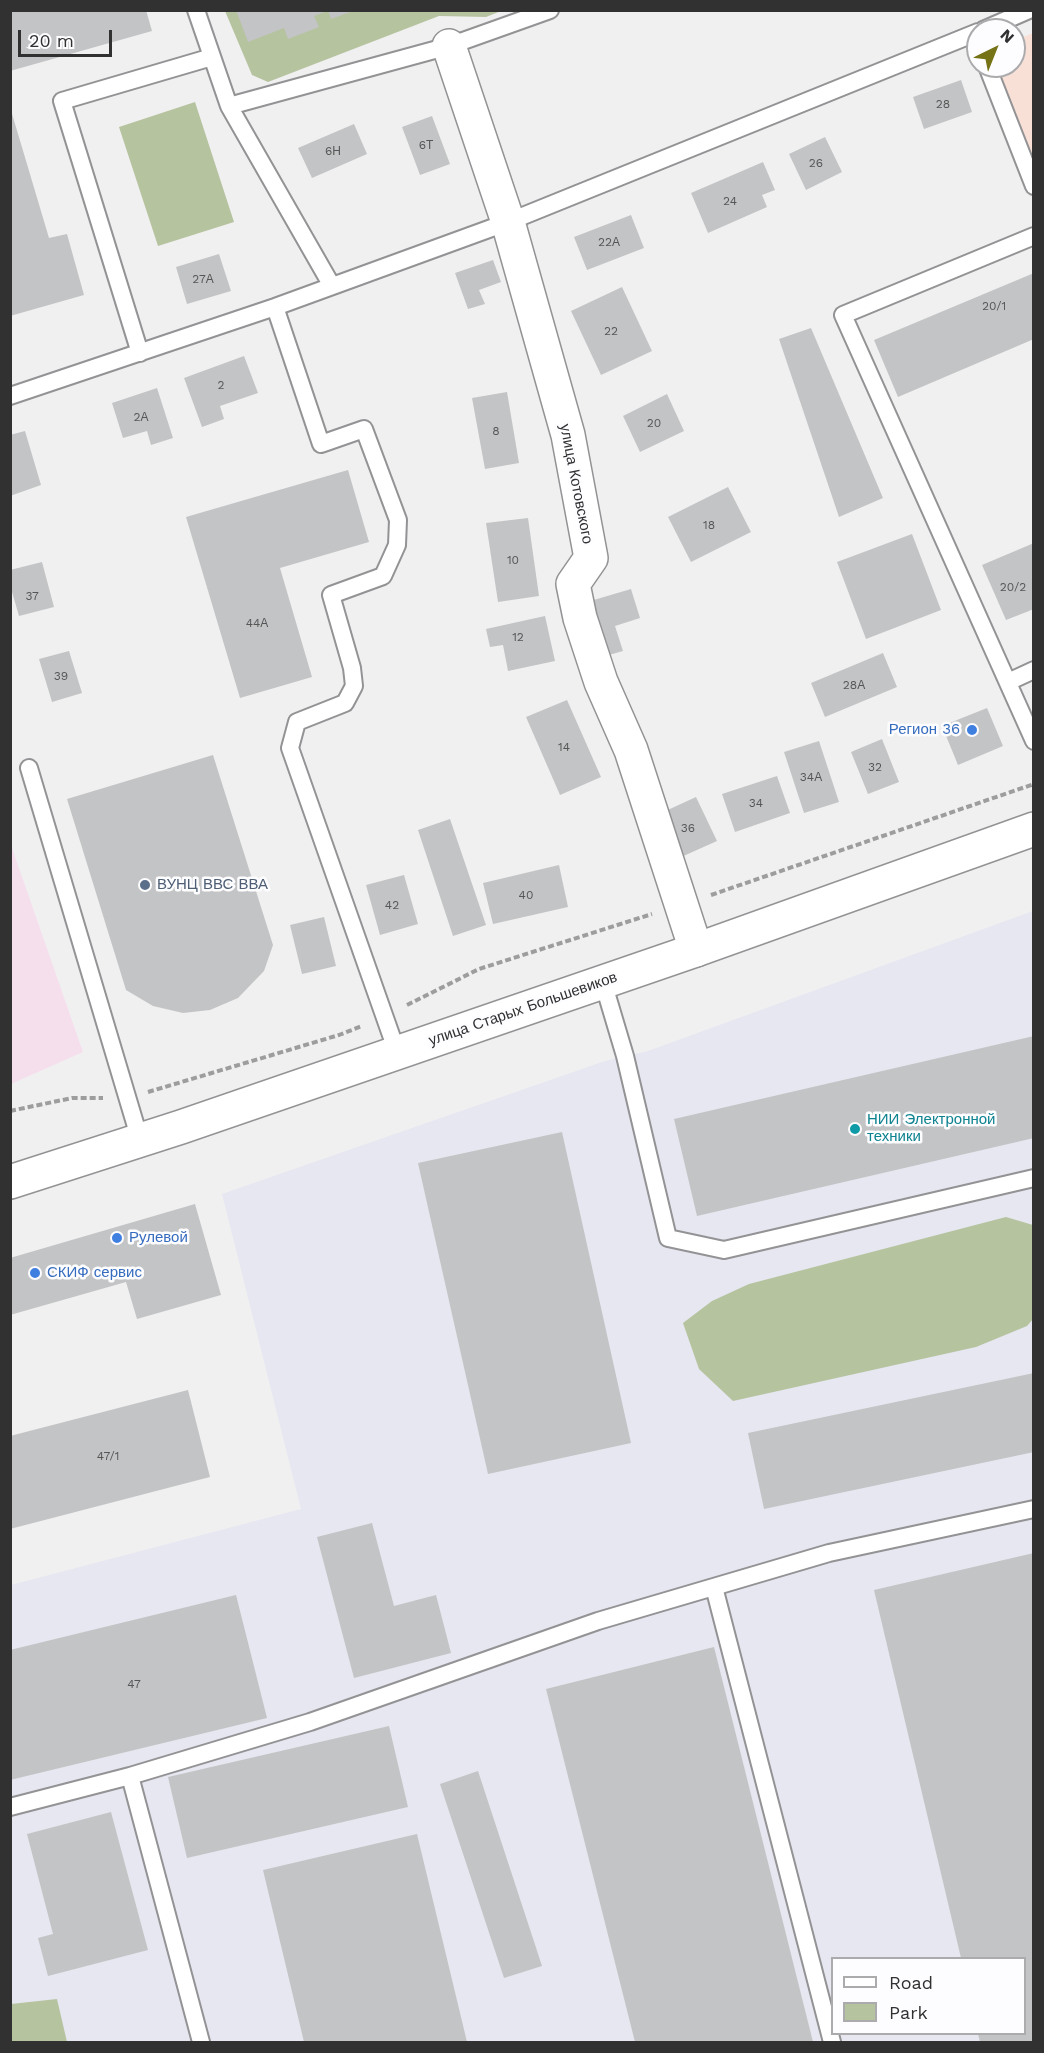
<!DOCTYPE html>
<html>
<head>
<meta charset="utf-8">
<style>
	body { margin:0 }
	#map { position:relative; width:1044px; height:2053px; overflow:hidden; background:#f0f0f1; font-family:"Work Sans",sans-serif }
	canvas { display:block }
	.frame { position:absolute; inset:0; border:12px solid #313132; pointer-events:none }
	.legend { position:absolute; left:831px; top:1957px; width:195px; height:78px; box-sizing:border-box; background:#fdfdff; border:2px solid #ababad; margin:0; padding:8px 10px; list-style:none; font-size:18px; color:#313132 }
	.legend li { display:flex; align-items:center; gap:12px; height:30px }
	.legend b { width:30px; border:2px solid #ababad }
	.north { position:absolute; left:966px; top:18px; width:60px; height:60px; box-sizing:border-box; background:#fdfdff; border:2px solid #ababad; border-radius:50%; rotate:43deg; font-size:16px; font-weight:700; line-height:24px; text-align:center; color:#313132 }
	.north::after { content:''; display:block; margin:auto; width:21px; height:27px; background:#767317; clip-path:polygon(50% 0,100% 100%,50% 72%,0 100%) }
	.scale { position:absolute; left:18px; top:30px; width:94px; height:27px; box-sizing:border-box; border:3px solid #313132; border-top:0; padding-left:8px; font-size:18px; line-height:21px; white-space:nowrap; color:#313132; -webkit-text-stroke:4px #fdfdff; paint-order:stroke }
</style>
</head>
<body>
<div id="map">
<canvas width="1044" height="2053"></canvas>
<div class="frame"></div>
<ul class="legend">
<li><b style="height:8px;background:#fff"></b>Road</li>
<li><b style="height:16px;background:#b6c39f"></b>Park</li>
</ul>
<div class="north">N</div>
<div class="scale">20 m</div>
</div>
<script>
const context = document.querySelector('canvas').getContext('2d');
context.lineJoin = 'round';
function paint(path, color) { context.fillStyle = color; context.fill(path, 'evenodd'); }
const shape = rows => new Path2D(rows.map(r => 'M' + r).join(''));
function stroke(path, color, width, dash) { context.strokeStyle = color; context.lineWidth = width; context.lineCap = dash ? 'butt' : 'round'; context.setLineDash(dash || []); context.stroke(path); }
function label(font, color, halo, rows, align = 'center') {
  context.font = font + ' "Work Sans",sans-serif'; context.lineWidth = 5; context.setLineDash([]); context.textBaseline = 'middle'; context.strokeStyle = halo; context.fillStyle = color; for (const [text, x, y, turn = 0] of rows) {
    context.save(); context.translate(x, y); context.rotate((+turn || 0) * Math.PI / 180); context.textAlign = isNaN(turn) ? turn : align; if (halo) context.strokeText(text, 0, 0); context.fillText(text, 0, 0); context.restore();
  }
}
paint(shape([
	[1033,33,1033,185,984,66,1014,66,1014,41]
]), '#f9e0d7');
paint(shape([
	[1033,911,1033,2042,11,2042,11,1585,301,1509,222,1194,605,1061,648,1051],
	[832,1958,1024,1958,1024,2034,832,2034]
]), '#e6e7f0');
paint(shape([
	[11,845,83,1052,11,1084,10,1084]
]), '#f5dfed');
paint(shape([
	[225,11,501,11,486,17,439,16,268,82,252,75],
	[195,102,234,222,158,246,119,127],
	[1006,1217,1033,1225,1033,1319,1027,1326,976,1347,733,1401,699,1369,683,1323,712,1301,749,1284],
	[57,1999,67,2042,11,2042,11,2004]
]), '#b6c39f');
paint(shape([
	[10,10,146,10,152,31,10,71],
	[236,10,327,10,327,11,314,16,319,27,288,39,284,28,248,42],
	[328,10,352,10,353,11,331,19],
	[961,80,972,112,924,129,913,97],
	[10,107,49,238,67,234,84,295,10,316],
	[432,116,450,164,420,175,402,127],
	[354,124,367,154,312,178,298,148],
	[825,137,842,172,806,190,789,154],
	[763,162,775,190,762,195,767,207,708,233,691,193],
	[631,215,644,248,587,270,574,237],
	[219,254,231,291,187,304,176,267],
	[493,260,501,282,479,290,485,304,468,309,455,273],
	[1034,273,1034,339,898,397,874,340],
	[622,287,652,351,601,375,571,311],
	[811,328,883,498,839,517,779,339],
	[244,356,258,393,220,406,224,419,202,427,184,378],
	[157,388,173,438,151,445,147,431,123,438,112,403],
	[507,392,519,463,485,469,472,398],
	[667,394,684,431,640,452,623,416],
	[25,431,41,485,10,496,10,435],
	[348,470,369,542,280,568,312,677,240,698,186,517],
	[728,487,751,532,691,562,668,517],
	[528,518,539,596,498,602,486,523],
	[912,534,941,610,866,639,837,562],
	[1034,543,1034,609,1006,620,982,565],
	[42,562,54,607,19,616,10,585,10,570],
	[631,589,640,618,615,626,623,651,602,657,587,602],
	[545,616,555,661,508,671,503,645,490,647,486,629],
	[69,651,82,693,52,702,39,659],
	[883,653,897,687,825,717,811,683],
	[567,700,601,777,560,795,526,717],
	[987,708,1003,746,958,765,942,726],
	[882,739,899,782,868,794,851,752],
	[819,741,839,802,804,813,784,752],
	[213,755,273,945,264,971,238,998,210,1010,183,1013,153,1006,126,990,67,799],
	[777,776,790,813,735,832,722,794],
	[696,797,717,841,679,858,659,814],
	[450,819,486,925,453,936,418,830],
	[559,865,568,907,493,924,483,883],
	[404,875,418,924,380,935,366,885],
	[324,917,336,966,302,974,290,925],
	[1034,1036,1034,1138,697,1216,674,1119],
	[562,1132,631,1443,488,1474,418,1163],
	[195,1204,221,1295,137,1319,126,1282,10,1315,10,1258],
	[1034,1373,1034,1452,764,1509,748,1433],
	[188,1390,210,1477,10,1529,10,1436],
	[372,1523,394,1606,436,1595,451,1653,354,1678,317,1537],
	[1034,1553,1034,2042,980,2042,978,2034,1024,2034,1024,1958,961,1958,874,1590],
	[236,1595,267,1718,10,1780,10,1650],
	[714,1647,813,2042,635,2042,546,1689],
	[389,1726,408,1807,187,1858,168,1777],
	[478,1771,542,1966,504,1978,440,1784],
	[111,1812,148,1950,48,1976,38,1938,53,1934,27,1834],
	[417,1834,467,2042,304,2042,263,1870]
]), '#c3c4c5');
const lane = shape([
	[196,10,229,106,449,46,550,10],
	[983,30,1029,10],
	[987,66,1034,186],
	[229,106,332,286],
	[1034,236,843,315,1034,741],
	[275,307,321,444,364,429,398,520,397,545,383,576,331,595,352,668,354,686,345,703,297,722,290,748,397,1052],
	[140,353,62,101,212,57],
	[10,396,275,307,508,222,978,32],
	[1008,682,1034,670],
	[29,768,140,1140],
	[603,982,625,1056,668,1238,724,1250,1034,1178],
	[714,1587,832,2042],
	[130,1776,310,1722,598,1621,829,1553,1034,1509],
	[10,1807,130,1776,201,2042]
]);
const street = shape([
	[449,46,508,222,568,435,591,558,573,584,580,618,601,682,631,750,696,950]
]);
const secondary = shape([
	[10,1182,181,1127,696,950,1034,829]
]);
stroke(lane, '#939395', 20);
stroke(street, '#939395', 36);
stroke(secondary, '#939395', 36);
stroke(shape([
	[711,895,1034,784],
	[407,1005,479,969,652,914],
	[148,1092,339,1035,362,1026],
	[10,1111,72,1098,103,1098]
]), '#9d9d9e', 4, [6, 3]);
stroke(lane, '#fff', 16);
stroke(street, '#fff', 33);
stroke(secondary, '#fff', 33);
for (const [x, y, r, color] of [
	[972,730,6,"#3f7fe0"],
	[145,885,6,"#5c6f8a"],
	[855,1129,6,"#0f9aa8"],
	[117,1238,6,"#3f7fe0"],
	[35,1273,6,"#3f7fe0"]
]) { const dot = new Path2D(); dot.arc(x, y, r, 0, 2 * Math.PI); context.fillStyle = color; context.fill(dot); stroke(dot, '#fdfdff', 2); }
label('12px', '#565657', null, [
	["28",943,104],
	["6Т",426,145],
	["6Н",333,151],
	["26",816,163],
	["24",730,201],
	["22А",609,242],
	["27А",203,279],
	["20/1",994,306],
	["22",611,331],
	["2",221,385],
	["2А",141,417],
	["20",654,423],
	["8",496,431],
	["18",709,525],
	["10",513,560],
	["20/2",1013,587],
	["37",32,596],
	["44А",257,623],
	["12",518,637],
	["39",61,676],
	["28А",854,685],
	["14",564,747],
	["32",875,767],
	["34А",811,777],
	["34",756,803],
	["36",688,828],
	["40",526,895],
	["42",392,905],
	["47/1",108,1456],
	["47",134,1684]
]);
label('15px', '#313132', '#fdfdff', [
	["улица Котовского",576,484,79],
	["улица Старых Большевиков",523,1009,-19]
]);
label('15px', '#366cbe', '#fdfdff', [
	["Регион 36",960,730,"right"],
	["Рулевой",129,1238],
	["СКИФ сервис",47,1273]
], 'left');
label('15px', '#4e5e75', '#fdfdff', [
	["ВУНЦ ВВС ВВА",157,885]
], 'left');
label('15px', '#0d838f', '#fdfdff', [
	["НИИ Электронной",867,1120],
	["техники",867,1137]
], 'left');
</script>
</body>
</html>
